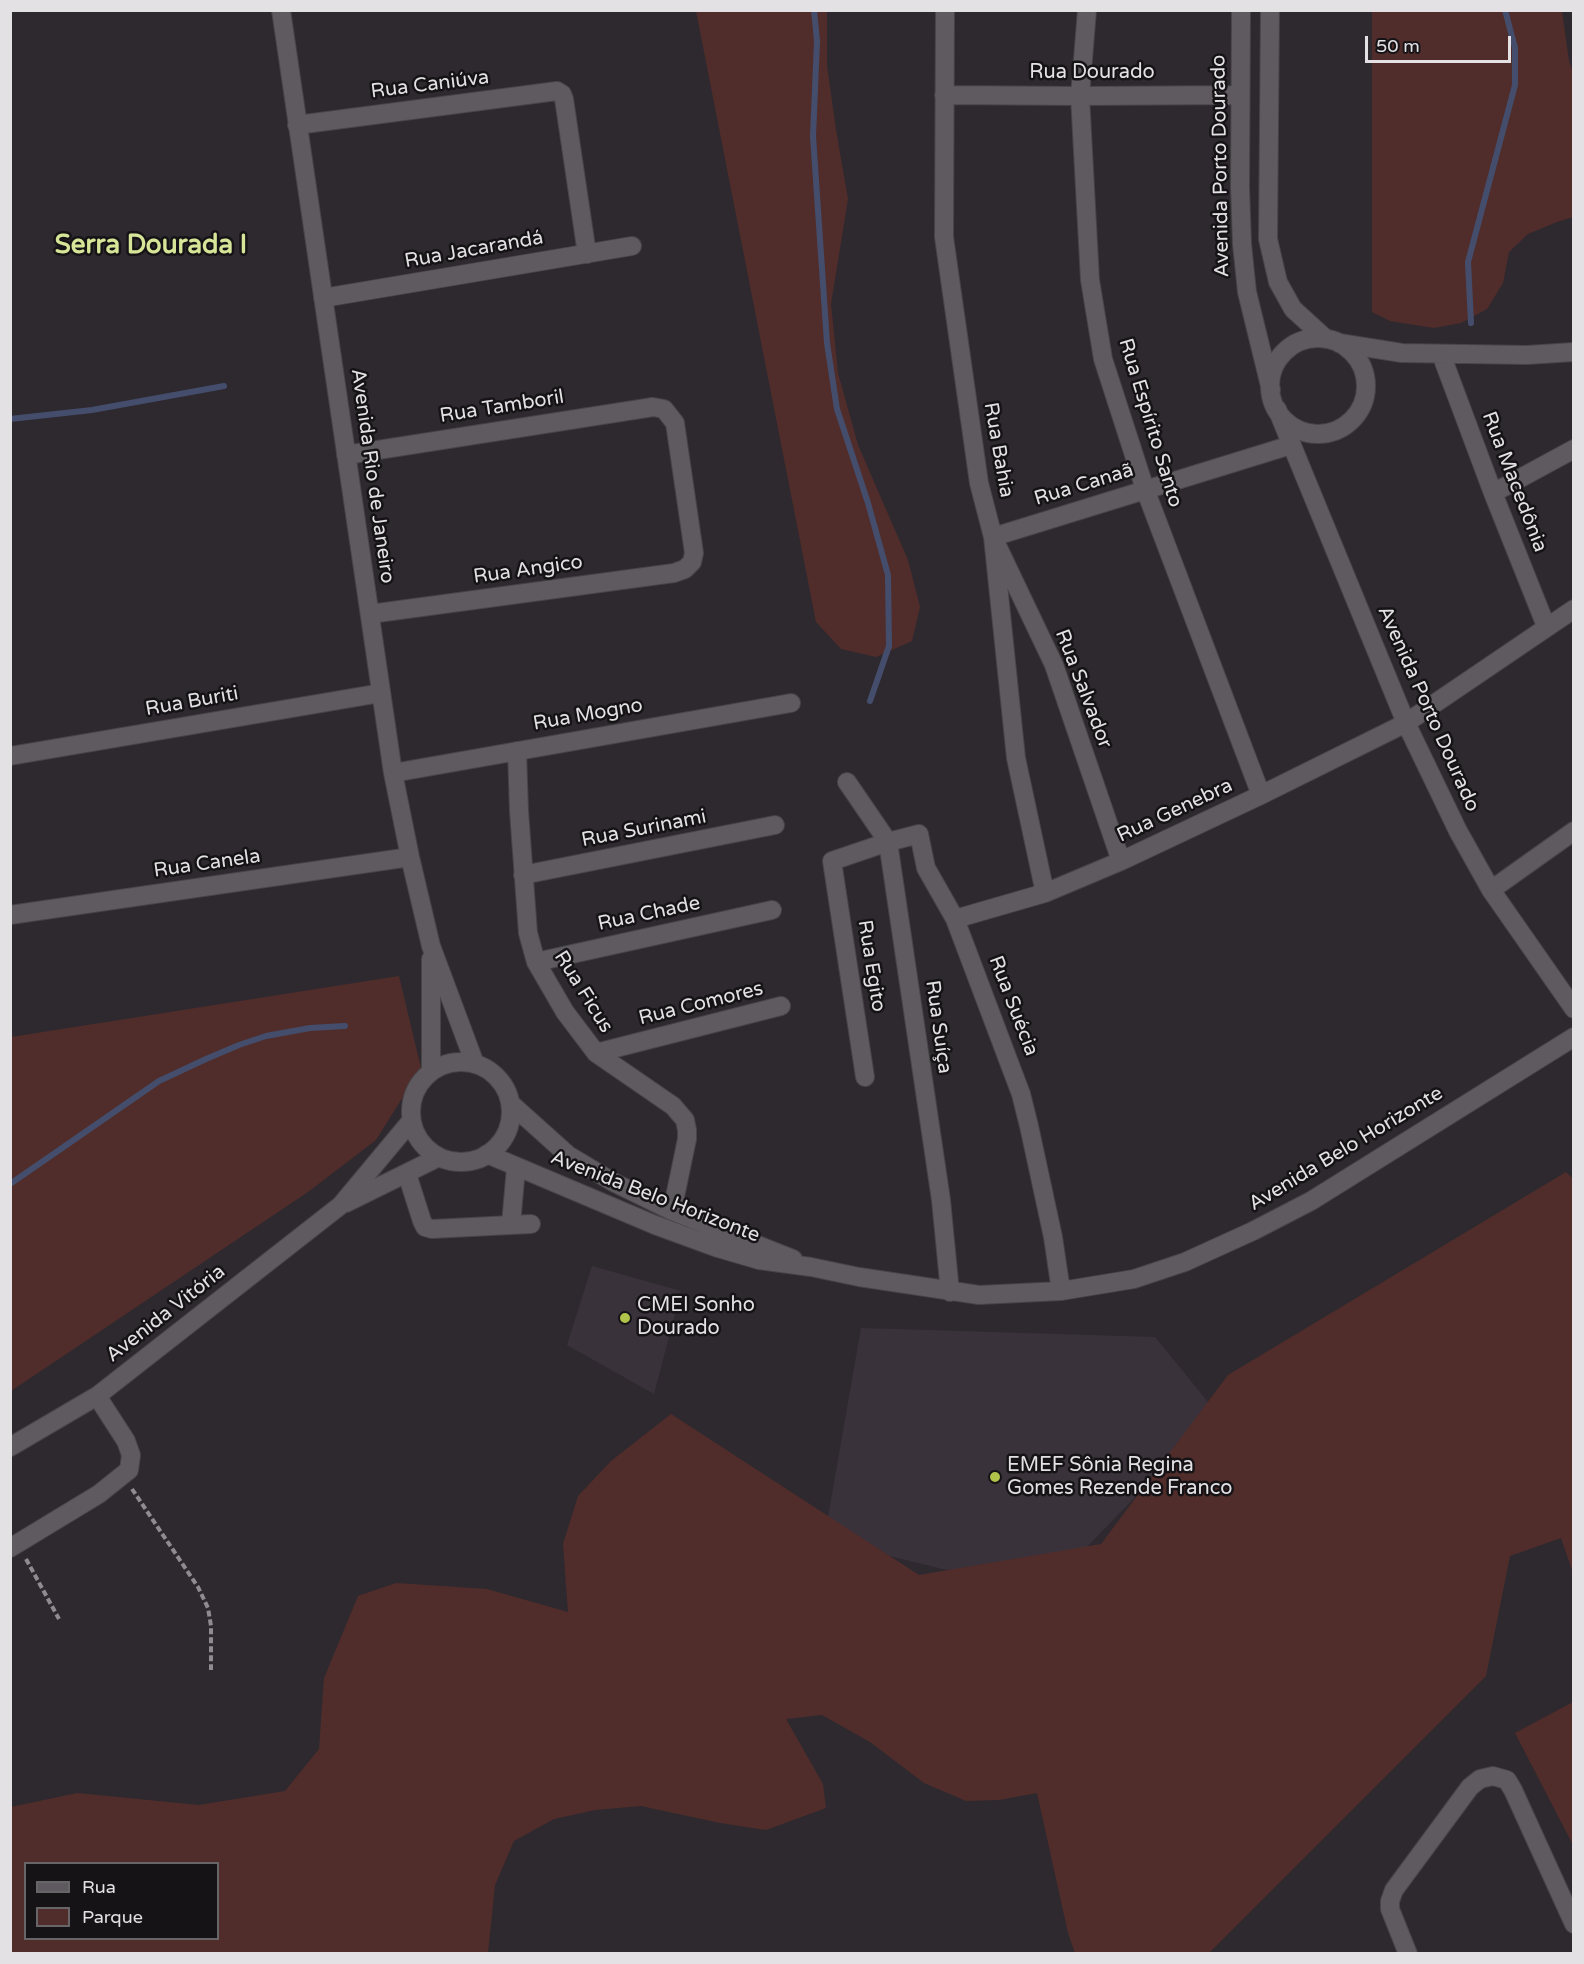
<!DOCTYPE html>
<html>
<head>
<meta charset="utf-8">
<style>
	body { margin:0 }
	#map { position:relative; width:1584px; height:1964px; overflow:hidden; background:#2e292f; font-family:"Varela Round",sans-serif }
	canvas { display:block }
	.frame { position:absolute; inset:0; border:12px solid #e4e1e5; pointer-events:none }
	.legend { position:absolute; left:24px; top:1862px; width:195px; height:78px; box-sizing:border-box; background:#151315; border:2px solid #686568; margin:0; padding:8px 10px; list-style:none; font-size:18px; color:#e4e1e5 }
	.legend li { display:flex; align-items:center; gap:12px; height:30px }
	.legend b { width:30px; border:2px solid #686568 }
	.scale { position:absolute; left:1365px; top:36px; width:146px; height:27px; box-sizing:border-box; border:3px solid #e4e1e5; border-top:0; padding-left:8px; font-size:18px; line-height:21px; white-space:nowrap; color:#e4e1e5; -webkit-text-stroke:4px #151315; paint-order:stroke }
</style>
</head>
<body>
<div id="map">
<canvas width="1584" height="1964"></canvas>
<div class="frame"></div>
<ul class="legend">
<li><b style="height:8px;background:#5f5a60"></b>Rua</li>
<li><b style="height:16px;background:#502d2b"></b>Parque</li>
</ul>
<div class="scale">50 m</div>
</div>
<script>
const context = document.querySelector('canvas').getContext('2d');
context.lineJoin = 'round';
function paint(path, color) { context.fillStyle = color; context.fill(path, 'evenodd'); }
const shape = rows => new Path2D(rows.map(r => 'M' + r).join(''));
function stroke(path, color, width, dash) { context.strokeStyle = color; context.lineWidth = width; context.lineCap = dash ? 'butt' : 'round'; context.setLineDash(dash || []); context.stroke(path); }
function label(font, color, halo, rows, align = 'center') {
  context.font = font + ' "Varela Round",sans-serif'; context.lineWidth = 5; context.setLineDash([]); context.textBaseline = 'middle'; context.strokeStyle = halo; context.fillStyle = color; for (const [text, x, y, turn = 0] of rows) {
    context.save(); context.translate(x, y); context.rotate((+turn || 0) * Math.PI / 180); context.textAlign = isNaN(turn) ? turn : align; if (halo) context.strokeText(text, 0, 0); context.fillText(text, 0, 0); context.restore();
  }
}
paint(shape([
	[592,1266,681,1291,654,1394,567,1345],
	[861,1328,1155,1337,1217,1413,1074,1560,947,1570,824,1540]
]), '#3a323b');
paint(shape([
	[696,11,827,11,827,65,836,130,848,199,831,304,838,373,858,445,908,560,920,607,912,641,876,657,841,649,816,622],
	[1372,11,1562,11,1569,61,1573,72,1573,217,1557,222,1528,234,1509,252,1503,283,1487,309,1461,323,1434,328,1390,321,1372,312],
	[399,976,421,1068,376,1140,308,1192,11,1391,11,1037],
	[1566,1172,1574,1180,1573,1573,1561,1538,1510,1556,1486,1676,1210,1952,1075,1953,1068,1933,1037,1793,999,1800,966,1801,924,1783,870,1742,822,1715,786,1719,823,1784,826,1808,766,1830,720,1823,641,1806,595,1810,554,1819,514,1841,495,1885,488,1953,11,1953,11,1807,77,1793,199,1805,285,1791,319,1749,324,1678,358,1596,396,1583,487,1589,568,1612,563,1544,578,1496,611,1461,671,1414,919,1575,1101,1544,1228,1375],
	[26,1864,218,1864,218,1938,26,1938],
	[1573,1702,1573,1845,1515,1733]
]), '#502d2b');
stroke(shape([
	[814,10,817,41,813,136,827,343,837,409,868,503,888,575,889,646,870,701],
	[1471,323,1468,262,1515,85,1515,48,1505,10],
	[10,419,92,410,224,386],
	[10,1184,159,1081,206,1059,239,1045,266,1036,310,1028,345,1026]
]), '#444e6c', 6);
const minor = shape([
	[281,10,393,773,410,857,431,946,475,1064],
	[945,10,944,237,979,483,993,537,1016,758,1045,893],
	[1087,10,1080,96,1090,280,1103,359,1145,489,1261,795],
	[1241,10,1240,187,1242,244,1247,292,1271,390],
	[1270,10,1268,239,1278,282,1293,309,1326,339],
	[944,95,1080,96,1240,95],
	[297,125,557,91,562,94,564,99,587,254],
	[323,298,632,246],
	'1270 386a48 48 0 1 1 96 0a48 48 0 1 1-96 0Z',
	[1339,343,1402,353,1527,355,1574,352],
	[1441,354,1493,493,1546,626],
	[1277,409,1406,723,1458,831,1491,890,1574,1009],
	[346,455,653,407,664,409,675,423,694,553,692,562,685,569,674,573,370,614],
	[1493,493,1574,449],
	[517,751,519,811,528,933,536,962,565,1012,596,1053,673,1106,685,1120,687,1130,687,1139,672,1211],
	[10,756,381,693],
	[393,773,791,703],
	[847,782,888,842,941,1200,950,1292],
	[1121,861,1054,665,993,537,1291,445],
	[523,875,775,825],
	[1491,890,1574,831],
	[10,915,410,857],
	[955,919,1045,893,1121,861,1261,795,1406,723,1574,609],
	[431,959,431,1071],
	[536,962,772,910],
	[596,1053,781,1006],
	'411 1112a50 50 0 1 1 100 0a50 50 0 1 1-100 0Z',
	[865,1077,832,861,888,842,919,834,926,868,955,919,1021,1094,1029,1126,1053,1237,1061,1291],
	[510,1103,568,1155,613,1182,672,1211,793,1259],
	[487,1154,655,1225,718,1248,759,1260,811,1267,859,1277,979,1295,1061,1291,1134,1279,1185,1262,1253,1231,1311,1201,1574,1037],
	[407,1174,422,1221,425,1227,432,1229,531,1224],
	[346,1203,439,1157],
	[511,1224,516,1168],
	[10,1447,97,1396,341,1205,411,1121],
	[10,1548,99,1494,129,1470,131,1455,126,1441,97,1396],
	[1408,1954,1390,1909,1390,1901,1394,1890,1470,1787,1480,1779,1493,1776,1507,1780,1513,1790,1574,1924]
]);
stroke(minor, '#474448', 20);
stroke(shape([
	[132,1489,198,1587,208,1608,211,1626,211,1670],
	[26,1559,59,1619]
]), '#8f8b90', 4, [6, 3]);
stroke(minor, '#5f5a60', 18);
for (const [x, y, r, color] of [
	[625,1318,6,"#b2c34c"],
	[995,1477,6,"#b2c34c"]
]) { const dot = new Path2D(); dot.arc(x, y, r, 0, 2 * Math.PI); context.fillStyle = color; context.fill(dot); stroke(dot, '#151315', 2); }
label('20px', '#e4e1e5', '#151315', [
	["Rua Dourado",1092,73],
	["Rua Caniúva",430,85,-7],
	["Avenida Porto Dourado",1221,166,-91],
	["Rua Jacarandá",474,250,-10],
	["Rua Tamboril",502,407,-9],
	["Rua Espírito Santo",1150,423,73],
	["Rua Bahia",998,450,80],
	["Avenida Rio de Janeiro",372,476,82],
	["Rua Macedônia",1514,482,69],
	["Rua Canaã",1084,485,-17],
	["Rua Angico",528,570,-8],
	["Rua Salvador",1083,689,69],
	["Rua Buriti",192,702,-10],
	["Avenida Porto Dourado",1428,709,66],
	["Rua Mogno",588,715,-10],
	["Rua Genebra",1175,811,-25],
	["Rua Surinami",644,829,-11],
	["Rua Canela",207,864,-8],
	["Rua Chade",649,914,-12],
	["Rua Egito",871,966,81],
	["Rua Ficus",583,992,58],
	["Rua Comores",701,1004,-14],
	["Rua Suécia",1013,1006,69],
	["Rua Suíça",938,1027,82],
	["Avenida Belo Horizonte",1346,1149,-31],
	["Avenida Belo Horizonte",655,1197,21],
	["Avenida Vitória",166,1314,-38]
]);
label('20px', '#e4e1e5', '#151315', [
	["CMEI Sonho",637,1306],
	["Dourado",637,1329],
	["EMEF Sônia Regina",1007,1466],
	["Gomes Rezende Franco",1007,1489]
], 'left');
label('bold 26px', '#d7e598', '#151315', [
	["Serra Dourada I",151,246]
]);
</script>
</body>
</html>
